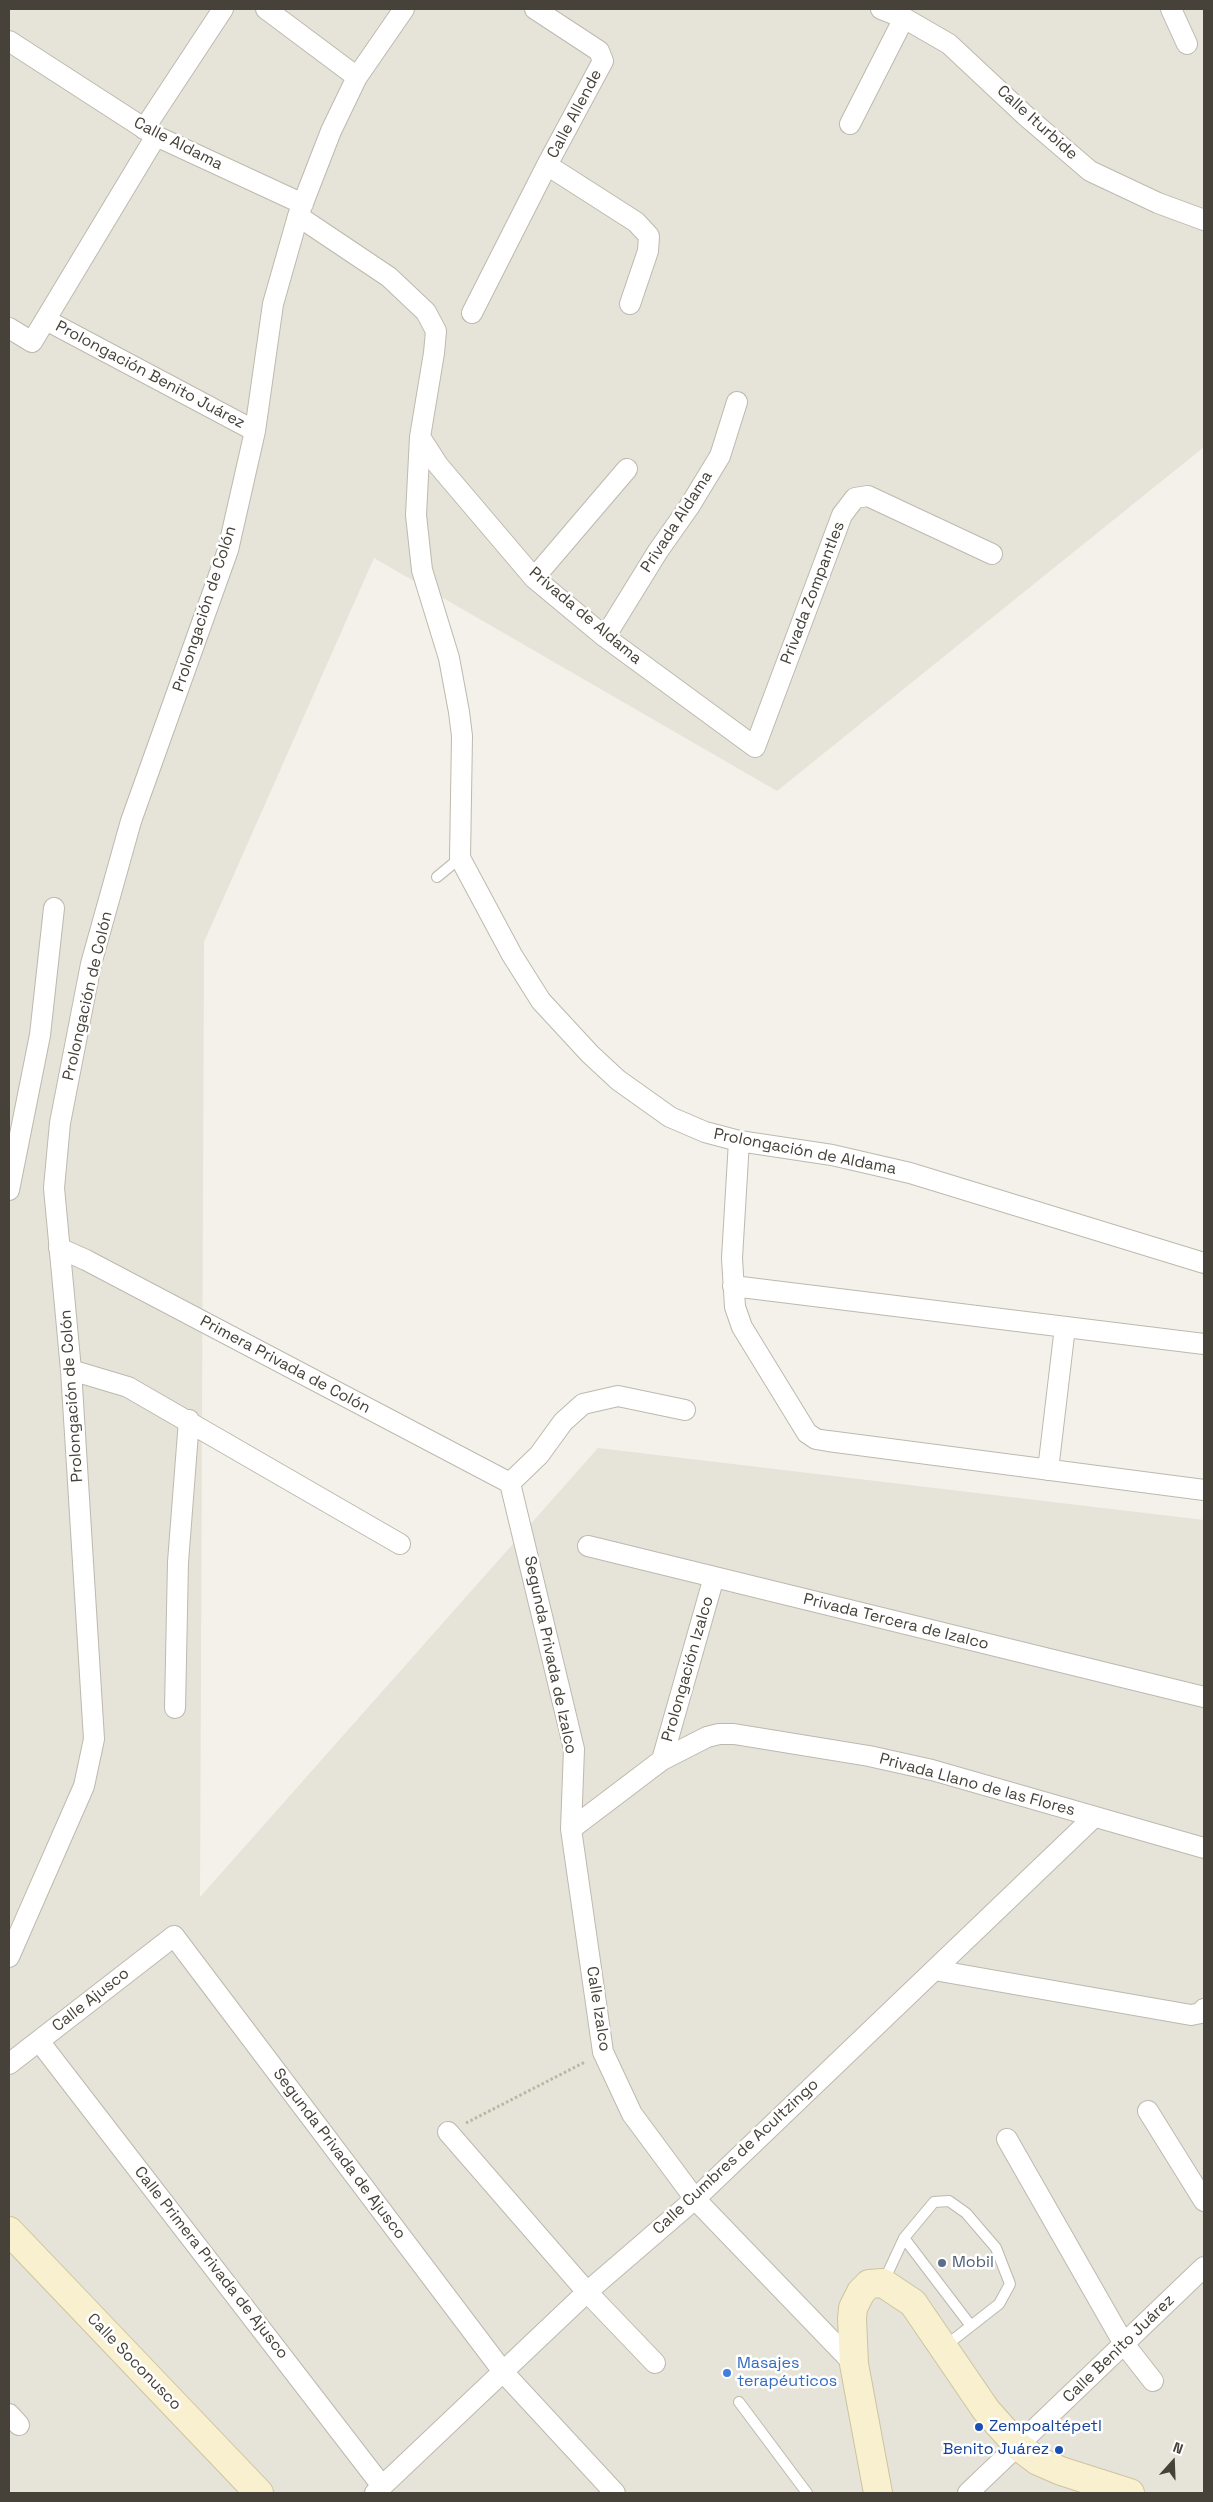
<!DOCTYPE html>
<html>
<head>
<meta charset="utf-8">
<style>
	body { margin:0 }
	#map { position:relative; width:1213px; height:2502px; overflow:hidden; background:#f3f1ea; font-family:"Space Grotesk",sans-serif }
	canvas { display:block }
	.frame { position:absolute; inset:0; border:10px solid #464239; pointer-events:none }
	.north { position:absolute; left:1148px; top:2437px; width:50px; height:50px; -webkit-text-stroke:4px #fff; paint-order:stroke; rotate:20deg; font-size:14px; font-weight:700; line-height:20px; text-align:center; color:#464239 }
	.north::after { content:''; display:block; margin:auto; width:18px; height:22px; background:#464239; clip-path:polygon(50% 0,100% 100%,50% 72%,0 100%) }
</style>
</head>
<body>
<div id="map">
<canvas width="1213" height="2502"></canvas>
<div class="frame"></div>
<div class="north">N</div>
</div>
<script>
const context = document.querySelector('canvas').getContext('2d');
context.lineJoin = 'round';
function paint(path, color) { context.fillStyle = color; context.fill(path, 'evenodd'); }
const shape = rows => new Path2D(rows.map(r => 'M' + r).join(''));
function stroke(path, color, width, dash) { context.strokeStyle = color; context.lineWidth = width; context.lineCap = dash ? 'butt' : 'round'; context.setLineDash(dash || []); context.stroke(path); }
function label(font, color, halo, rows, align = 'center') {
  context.font = font + ' "Space Grotesk",sans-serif'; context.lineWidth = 5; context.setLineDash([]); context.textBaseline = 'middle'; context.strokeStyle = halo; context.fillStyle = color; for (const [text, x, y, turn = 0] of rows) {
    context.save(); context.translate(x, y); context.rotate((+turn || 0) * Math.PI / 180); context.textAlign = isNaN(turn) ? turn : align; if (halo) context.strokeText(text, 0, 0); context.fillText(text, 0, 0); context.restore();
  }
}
paint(shape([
	[9,9,1204,9,1204,447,777,791,374,558,204,942,200,1897,598,1448,1204,1520,1204,2493,9,2493]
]), '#e6e3d9');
const lane = shape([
	[437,877,460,858],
	[904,2238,971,2326],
	[883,2283,904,2238,934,2202,949,2201,966,2213,996,2248,1010,2284,999,2304,944,2347],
	[739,2402,807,2493]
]);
const street = shape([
	[266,9,357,77],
	[535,9,599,51,603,61,547,165],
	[881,9,904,18,949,44,1027,117,1090,171,1158,203,1204,220],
	[1171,9,1187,44],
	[9,41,156,136,303,204],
	[850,124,904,18],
	[144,129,223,9],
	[298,216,389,277,426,312,436,331,434,353,420,437,416,515,422,570,449,658,459,712,462,736,460,858,512,955,541,1001,590,1054,618,1080,670,1117,705,1132,739,1141,832,1155,910,1173,1204,1263],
	[472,313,547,165,636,222,649,236,648,251,630,304],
	[46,320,255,431],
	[9,328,32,342,156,136],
	[420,437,438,465,534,578,605,637,755,747,842,515,855,498,868,496,992,554],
	[534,578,627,469],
	[605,637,658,551,689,507,720,456,737,402],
	[739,1141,732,1258,735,1307,742,1327,807,1433,816,1439,828,1441,1204,1490],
	[9,1190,40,1035,54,908],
	[59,1248,86,1260,510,1483],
	[733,1286,1204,1344],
	[71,1370,128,1387,400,1544],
	[1048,1470,1065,1327],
	[510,1483,574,1749,571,1829,603,2052,632,2114,695,2199,854,2364],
	[510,1483,539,1455,563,1422,583,1404,618,1396,685,1410],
	[588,1546,1204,1697],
	[175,1708,178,1562,189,1420],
	[662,1760,714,1577],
	[571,1829,662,1760,707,1737,719,1734,734,1734,869,1756,932,1770,1204,1848],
	[9,1957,84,1786,94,1739,71,1370,54,1188,60,1123,91,964,131,821,228,550,255,431,273,304,298,216,331,131,357,77,404,9],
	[934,1970,1191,2015,1201,2013,1204,2009],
	[39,2041,382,2486],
	[9,2064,174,1936,504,2373,615,2493],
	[1148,2111,1204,2201],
	[448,2132,587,2292,655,2363],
	[1007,2139,1124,2344,1153,2381],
	[9,2414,19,2425],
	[375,2493,587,2292,695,2199,1094,1817],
	[968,2493,1204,2267]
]);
const secondary = shape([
	[9,2231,259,2493],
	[878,2493,854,2364,852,2319,853,2308,861,2292,869,2284,883,2283,913,2303,986,2410,1018,2446,1038,2461,1061,2471,1130,2493]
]);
stroke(lane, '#beb9ae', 12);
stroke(street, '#beb9ae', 22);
stroke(secondary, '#cdc49f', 30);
stroke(shape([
	[466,2123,585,2062]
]), '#beb5a1', 3, [2.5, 2.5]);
stroke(lane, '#fff', 10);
stroke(street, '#fff', 20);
stroke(secondary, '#f9f0cf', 28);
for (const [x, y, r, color] of [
	[942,2263,5,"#5c6f8a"],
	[727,2373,5,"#3f7fe0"],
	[979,2427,5,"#1a4fb4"],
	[1059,2450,5,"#1a4fb4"]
]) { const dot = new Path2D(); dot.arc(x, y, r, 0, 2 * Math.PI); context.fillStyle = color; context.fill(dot); stroke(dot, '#fff', 2); }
label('16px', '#464239', '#fff', [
	["Calle Allende",575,114,-62],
	["Calle Iturbide",1037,123,42],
	["Calle Aldama",178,144,27],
	["Prolongación Benito Juárez",150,375,28],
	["Privada Aldama",677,522,-57],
	["Privada Zompantles",813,593,-69],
	["Prolongación de Colón",205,609,-72],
	["Privada de Aldama",585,616,40],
	["Prolongación de Colón",88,996,-77],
	["Prolongación de Aldama",805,1152,11],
	["Primera Privada de Colón",285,1365,28],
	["Prolongación de Colón",72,1396,-94],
	["Privada Tercera de Izalco",896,1622,14],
	["Segunda Privada de Izalco",550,1655,78],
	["Prolongación Izalco",688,1669,-74],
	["Privada Llano de las Flores",977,1785,15],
	["Calle Ajusco",91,2000,-38],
	["Calle Izalco",598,2009,81],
	["Segunda Privada de Ajusco",339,2154,53],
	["Calle Cumbres de Acultzingo",736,2157,-43],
	["Calle Primera Privada de Ajusco",211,2263,52],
	["Calle Benito Juárez",1119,2349,-44],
	["Calle Soconusco",134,2362,46]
]);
label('16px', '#4e5e75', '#fff', [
	["Mobil",952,2263]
], 'left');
label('16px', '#366cbe', '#fff', [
	["Masajes",737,2364],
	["terapéuticos",737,2382]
], 'left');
label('16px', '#164399', '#fff', [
	["Zempoaltépetl",989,2427],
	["Benito Juárez",1049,2450,"right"]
], 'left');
</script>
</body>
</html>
